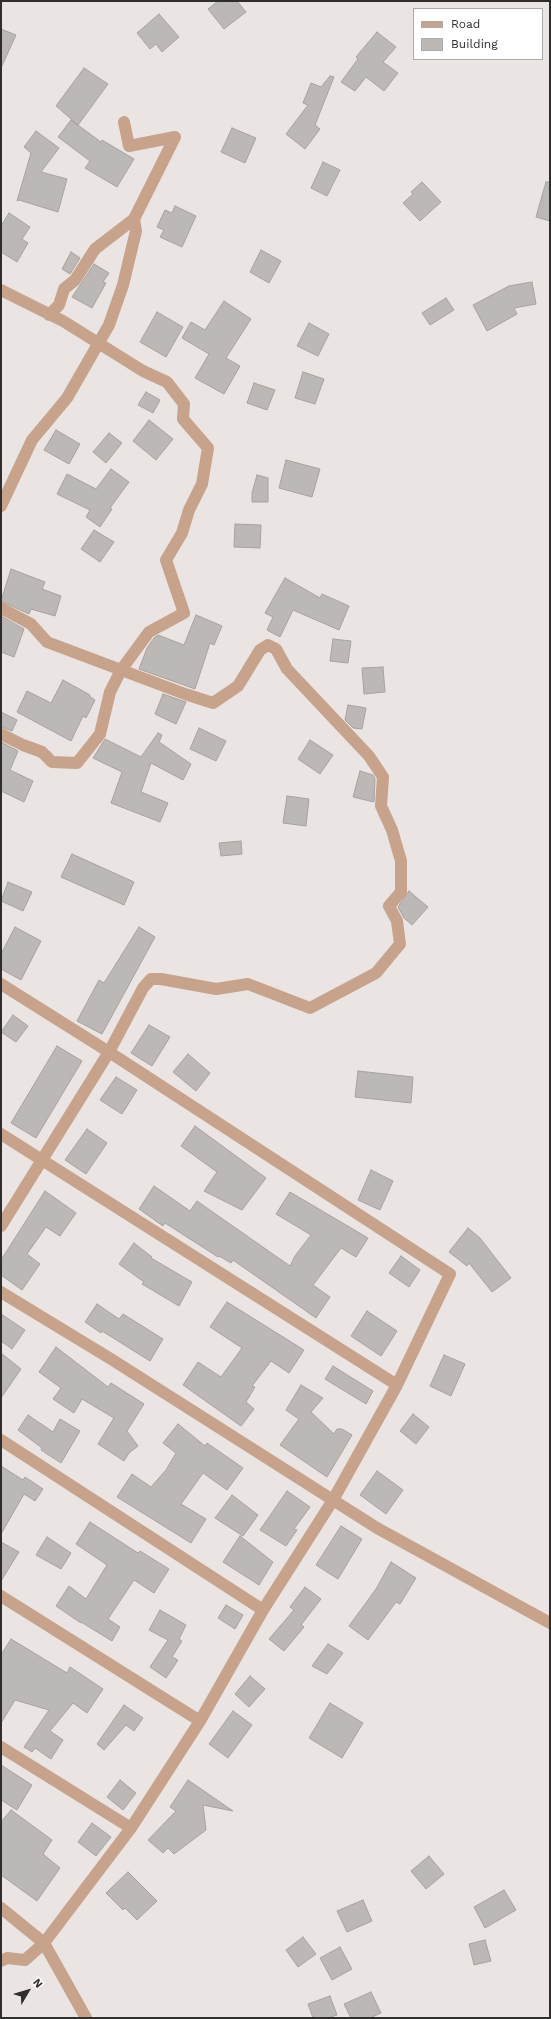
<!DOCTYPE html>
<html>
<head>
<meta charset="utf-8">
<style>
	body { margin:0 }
	#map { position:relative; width:551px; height:2019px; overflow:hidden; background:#eae5e2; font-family:"Work Sans",sans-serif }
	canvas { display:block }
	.frame { position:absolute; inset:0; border:2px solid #302e2d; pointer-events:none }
	.legend { position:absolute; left:413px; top:8px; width:130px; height:52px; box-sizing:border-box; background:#fff; border:1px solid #acabab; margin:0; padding:5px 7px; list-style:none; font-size:12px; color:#302e2d }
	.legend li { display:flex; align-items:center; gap:8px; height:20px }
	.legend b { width:20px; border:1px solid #acabab }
	.north { position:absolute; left:8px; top:1971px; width:40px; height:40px; -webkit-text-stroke:3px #fff; paint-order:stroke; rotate:52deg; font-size:11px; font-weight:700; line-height:16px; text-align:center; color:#302e2d }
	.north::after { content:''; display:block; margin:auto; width:14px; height:18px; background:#302e2d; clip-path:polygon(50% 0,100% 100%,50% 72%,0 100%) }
</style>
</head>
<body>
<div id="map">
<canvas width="551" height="2019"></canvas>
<div class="frame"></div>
<ul class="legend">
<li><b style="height:5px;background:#c7a38b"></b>Road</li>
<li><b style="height:11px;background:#bcb8b5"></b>Building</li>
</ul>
<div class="north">N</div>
</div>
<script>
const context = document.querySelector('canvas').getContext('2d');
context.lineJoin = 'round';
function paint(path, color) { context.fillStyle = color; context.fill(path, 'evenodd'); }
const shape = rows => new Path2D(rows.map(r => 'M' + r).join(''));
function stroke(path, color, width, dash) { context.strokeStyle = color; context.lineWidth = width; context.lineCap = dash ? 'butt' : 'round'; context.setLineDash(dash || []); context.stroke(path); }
const building = shape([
	[218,1,237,1,246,12,224,29,208,9,218,1],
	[159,14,179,37,162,52,156,44,150,49,137,33,159,14],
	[1,29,16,35,1,68,1,29],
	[377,32,396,47,383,62,398,73,384,91,366,77,355,91,341,82,358,59,356,57,377,32],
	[84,68,108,84,78,125,56,106,84,68],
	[330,76,334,77,315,125,320,129,305,149,286,134,308,105,303,103,311,83,321,87,330,76],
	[71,120,101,142,102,140,134,159,117,187,85,168,90,161,58,137,71,120],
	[232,128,256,138,245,163,221,152,232,128],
	[36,131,59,148,41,172,67,179,58,212,19,200,17,201,31,153,24,147,36,131],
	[323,162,340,170,327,196,311,188,323,162],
	[422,182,441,202,420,221,403,203,413,194,411,192,422,182],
	[546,182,550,182,550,221,536,217,546,182],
	[175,206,196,216,182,247,160,237,164,230,157,227,165,210,172,213,175,206],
	[9,213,30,227,22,239,28,243,17,262,1,252,1,226,9,213],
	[261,250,281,261,269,283,250,272,261,250],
	[71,252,80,258,70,274,62,269,71,252],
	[94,264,109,273,103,282,106,283,92,308,72,297,94,264],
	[532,282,536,304,514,308,517,314,487,331,473,305,509,286,532,282],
	[446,298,454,310,430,325,422,313,446,298],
	[224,301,251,319,226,358,240,366,224,394,195,378,209,354,182,338,191,322,205,330,224,301],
	[157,312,183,327,166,357,140,342,157,312],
	[309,323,329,334,318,356,297,346,309,323],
	[303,372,324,379,315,404,295,398,303,372],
	[254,383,275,390,267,410,247,403,254,383],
	[146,392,160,400,153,413,138,405,146,392],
	[149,420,173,439,156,460,133,441,149,420],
	[56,430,80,444,69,464,44,450,56,430],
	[109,433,122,443,106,463,93,452,109,433],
	[286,460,320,469,312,497,279,488,286,460],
	[111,469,129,482,110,508,112,509,100,527,86,517,90,510,57,494,67,474,96,489,111,469],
	[257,475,268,478,268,502,252,502,252,493,257,475],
	[235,524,261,525,260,548,234,547,235,524],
	[94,530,114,542,100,562,81,549,94,530],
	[11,569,45,582,42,589,61,596,55,616,31,609,29,614,1,601,11,569],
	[285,578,320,598,322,594,349,606,339,630,293,610,280,637,267,630,273,617,265,613,285,578],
	[196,615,222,626,214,645,210,643,195,689,139,669,147,648,154,638,158,635,184,645,196,615],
	[1,616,24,629,14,657,1,652,1,616],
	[333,639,351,641,348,663,330,661,333,639],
	[383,667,385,692,364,694,362,668,383,667],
	[63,680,90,695,89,696,95,700,86,718,83,716,71,741,17,712,27,691,51,703,63,680],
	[163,694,186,702,176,724,155,714,163,694],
	[348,705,366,708,362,729,353,728,345,720,348,705],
	[1,712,17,720,12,731,1,727,1,712],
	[199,728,226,741,216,761,190,749,199,728],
	[158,733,162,735,159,742,191,764,183,780,151,763,141,792,168,803,160,822,111,803,122,772,93,758,105,739,141,757,158,733],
	[310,740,333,755,320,774,298,759,310,740],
	[1,742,18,751,10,770,33,781,24,802,1,791,1,742],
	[360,771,373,775,375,779,374,802,353,797,360,771],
	[287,796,309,799,306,826,283,823,287,796],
	[241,841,242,854,221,856,219,843,241,841],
	[72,854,134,882,124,905,61,877,72,854],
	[8,882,32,892,23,911,1,901,8,882],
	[409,891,428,907,412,925,404,918,398,907,409,891],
	[15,927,41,941,21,980,1,969,1,954,15,927],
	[139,927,155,937,102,1034,77,1021,99,980,104,983,139,927],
	[13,1015,28,1026,16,1042,1,1032,13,1015],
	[149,1025,170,1037,152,1066,131,1053,149,1025],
	[57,1046,82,1061,36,1138,11,1123,57,1046],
	[188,1054,210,1073,196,1091,173,1072,188,1054],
	[358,1071,413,1077,411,1103,355,1097,358,1071],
	[116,1077,137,1090,122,1114,100,1100,116,1077],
	[195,1126,266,1178,242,1210,204,1191,217,1172,181,1146,195,1126],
	[87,1129,107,1143,86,1174,65,1160,87,1129],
	[371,1170,393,1181,380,1210,358,1200,371,1170],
	[154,1186,190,1211,197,1201,290,1266,295,1256,311,1235,276,1214,290,1192,368,1238,356,1257,341,1248,313,1285,330,1297,316,1318,233,1260,231,1263,219,1256,218,1257,165,1223,163,1226,139,1209,154,1186],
	[45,1191,76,1213,60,1236,46,1227,27,1254,40,1264,22,1290,1,1275,1,1260,45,1191],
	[468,1228,480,1238,511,1278,492,1292,469,1263,467,1266,449,1252,468,1228],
	[134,1243,152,1257,151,1258,192,1282,179,1306,142,1284,144,1282,119,1264,134,1243],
	[401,1256,420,1270,409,1287,389,1273,401,1256],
	[227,1302,304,1350,289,1373,271,1361,252,1386,255,1387,246,1402,254,1409,241,1426,183,1385,198,1362,221,1377,242,1348,210,1327,227,1302],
	[97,1304,119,1319,123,1314,163,1339,150,1361,102,1331,101,1333,85,1322,97,1304],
	[367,1311,397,1331,381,1356,351,1336,367,1311],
	[1,1314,25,1330,12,1349,1,1341,1,1314],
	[56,1347,108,1387,111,1383,144,1404,127,1431,138,1446,129,1453,124,1461,98,1444,114,1418,82,1399,74,1413,53,1399,61,1388,39,1372,56,1347],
	[1,1353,21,1369,1,1398,1,1353],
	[444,1355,465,1364,451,1396,430,1386,444,1355],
	[333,1366,373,1391,366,1404,325,1379,333,1366],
	[301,1385,323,1398,311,1412,334,1434,337,1429,342,1429,352,1435,327,1477,280,1445,299,1419,286,1410,301,1385],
	[413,1414,429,1427,416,1444,400,1431,413,1414],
	[28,1415,53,1432,60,1419,80,1431,61,1463,41,1450,42,1448,18,1430,28,1415],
	[178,1424,205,1446,207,1443,243,1468,227,1490,203,1473,181,1504,206,1519,191,1543,117,1497,132,1474,151,1487,166,1470,176,1453,163,1443,178,1424],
	[1,1466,23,1480,25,1477,43,1489,35,1501,24,1494,1,1534,1,1466],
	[377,1471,403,1490,386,1514,360,1495,377,1471],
	[287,1491,310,1507,294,1529,297,1530,286,1546,260,1530,287,1491],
	[232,1495,258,1515,243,1536,215,1518,232,1495],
	[90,1522,138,1553,140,1551,169,1569,154,1593,134,1580,108,1619,120,1627,112,1641,81,1622,81,1623,56,1606,69,1586,86,1599,107,1565,76,1544,90,1522],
	[341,1526,362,1539,338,1579,316,1565,341,1526],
	[240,1536,273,1562,259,1585,223,1562,240,1536],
	[47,1537,71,1553,61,1569,36,1555,47,1537],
	[1,1542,19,1552,1,1581,1,1542],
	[391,1562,416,1578,400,1604,396,1602,368,1640,349,1626,376,1589,391,1562],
	[305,1587,321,1599,301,1625,304,1627,284,1651,269,1639,294,1610,290,1607,305,1587],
	[226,1605,243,1615,235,1629,218,1618,226,1605],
	[160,1610,186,1625,179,1639,182,1641,172,1657,178,1660,166,1678,150,1667,168,1640,149,1630,160,1610],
	[11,1639,67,1673,70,1667,103,1689,87,1713,73,1703,50,1731,63,1740,51,1759,35,1748,32,1752,24,1747,49,1710,15,1700,1,1723,1,1655,11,1639],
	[328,1644,343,1653,327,1674,312,1666,328,1644],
	[250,1676,265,1689,249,1707,235,1694,250,1676],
	[330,1703,363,1723,342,1758,309,1738,330,1703],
	[124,1705,143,1718,134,1731,126,1725,104,1750,97,1744,124,1705],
	[233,1711,252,1725,228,1758,209,1744,233,1711],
	[1,1765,32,1785,17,1810,1,1800,1,1765],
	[120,1780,136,1793,123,1810,107,1797,120,1780],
	[188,1780,233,1811,203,1805,206,1830,174,1854,168,1848,163,1853,148,1840,176,1811,170,1807,188,1780],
	[11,1810,52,1840,43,1854,60,1868,37,1901,1,1875,1,1822,11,1810],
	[92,1823,111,1837,96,1856,78,1842,92,1823],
	[429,1856,444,1874,426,1889,411,1871,429,1856],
	[128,1872,157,1901,137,1920,125,1908,123,1910,106,1893,128,1872],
	[504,1890,516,1910,485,1928,474,1907,504,1890],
	[363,1900,372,1921,347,1932,337,1911,363,1900],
	[303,1937,316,1954,298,1967,286,1950,303,1937],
	[485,1940,491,1961,474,1965,469,1944,485,1940],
	[340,1947,352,1969,332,1980,320,1958,340,1947],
	[371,1992,381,2013,370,2018,351,2018,344,2004,371,1992],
	[330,1996,337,2015,328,2018,313,2018,308,2004,330,1996]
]);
paint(building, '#bcb8b5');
stroke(building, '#a6a29f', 1);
stroke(shape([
	[124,122,129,146,175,137],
	[1,290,63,321,143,371,167,382,184,404,183,419,208,448,202,484,189,510,182,533,166,560,184,613,149,632,121,670,110,692,100,734,77,763,52,762,42,752,23,745,1,734],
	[49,315,59,305,64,289,75,280,95,249,134,219,175,137],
	[1,506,32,440,67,398,109,325,123,285,136,231,134,219],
	[1,608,31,624,47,642,185,694,213,703,238,686,260,650,268,645,276,649,287,669,369,756,383,777,381,806,392,830,401,861,401,892,389,906,397,921,400,944,376,973,310,1008,248,984,216,989,161,979,151,979,143,988,109,1052,1,984],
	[1,1134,397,1385],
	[1,1226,109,1052,450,1274,397,1385,333,1500,263,1610,200,1721,131,1828,44,1943,86,2018],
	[1,1292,111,1359,377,1528,550,1623],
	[1,1440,263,1610],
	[1,1596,200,1721],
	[1,1747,131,1828],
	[1,1908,44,1943,25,1960,7,1958,1,1961]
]), '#c7a38b', 12);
</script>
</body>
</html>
